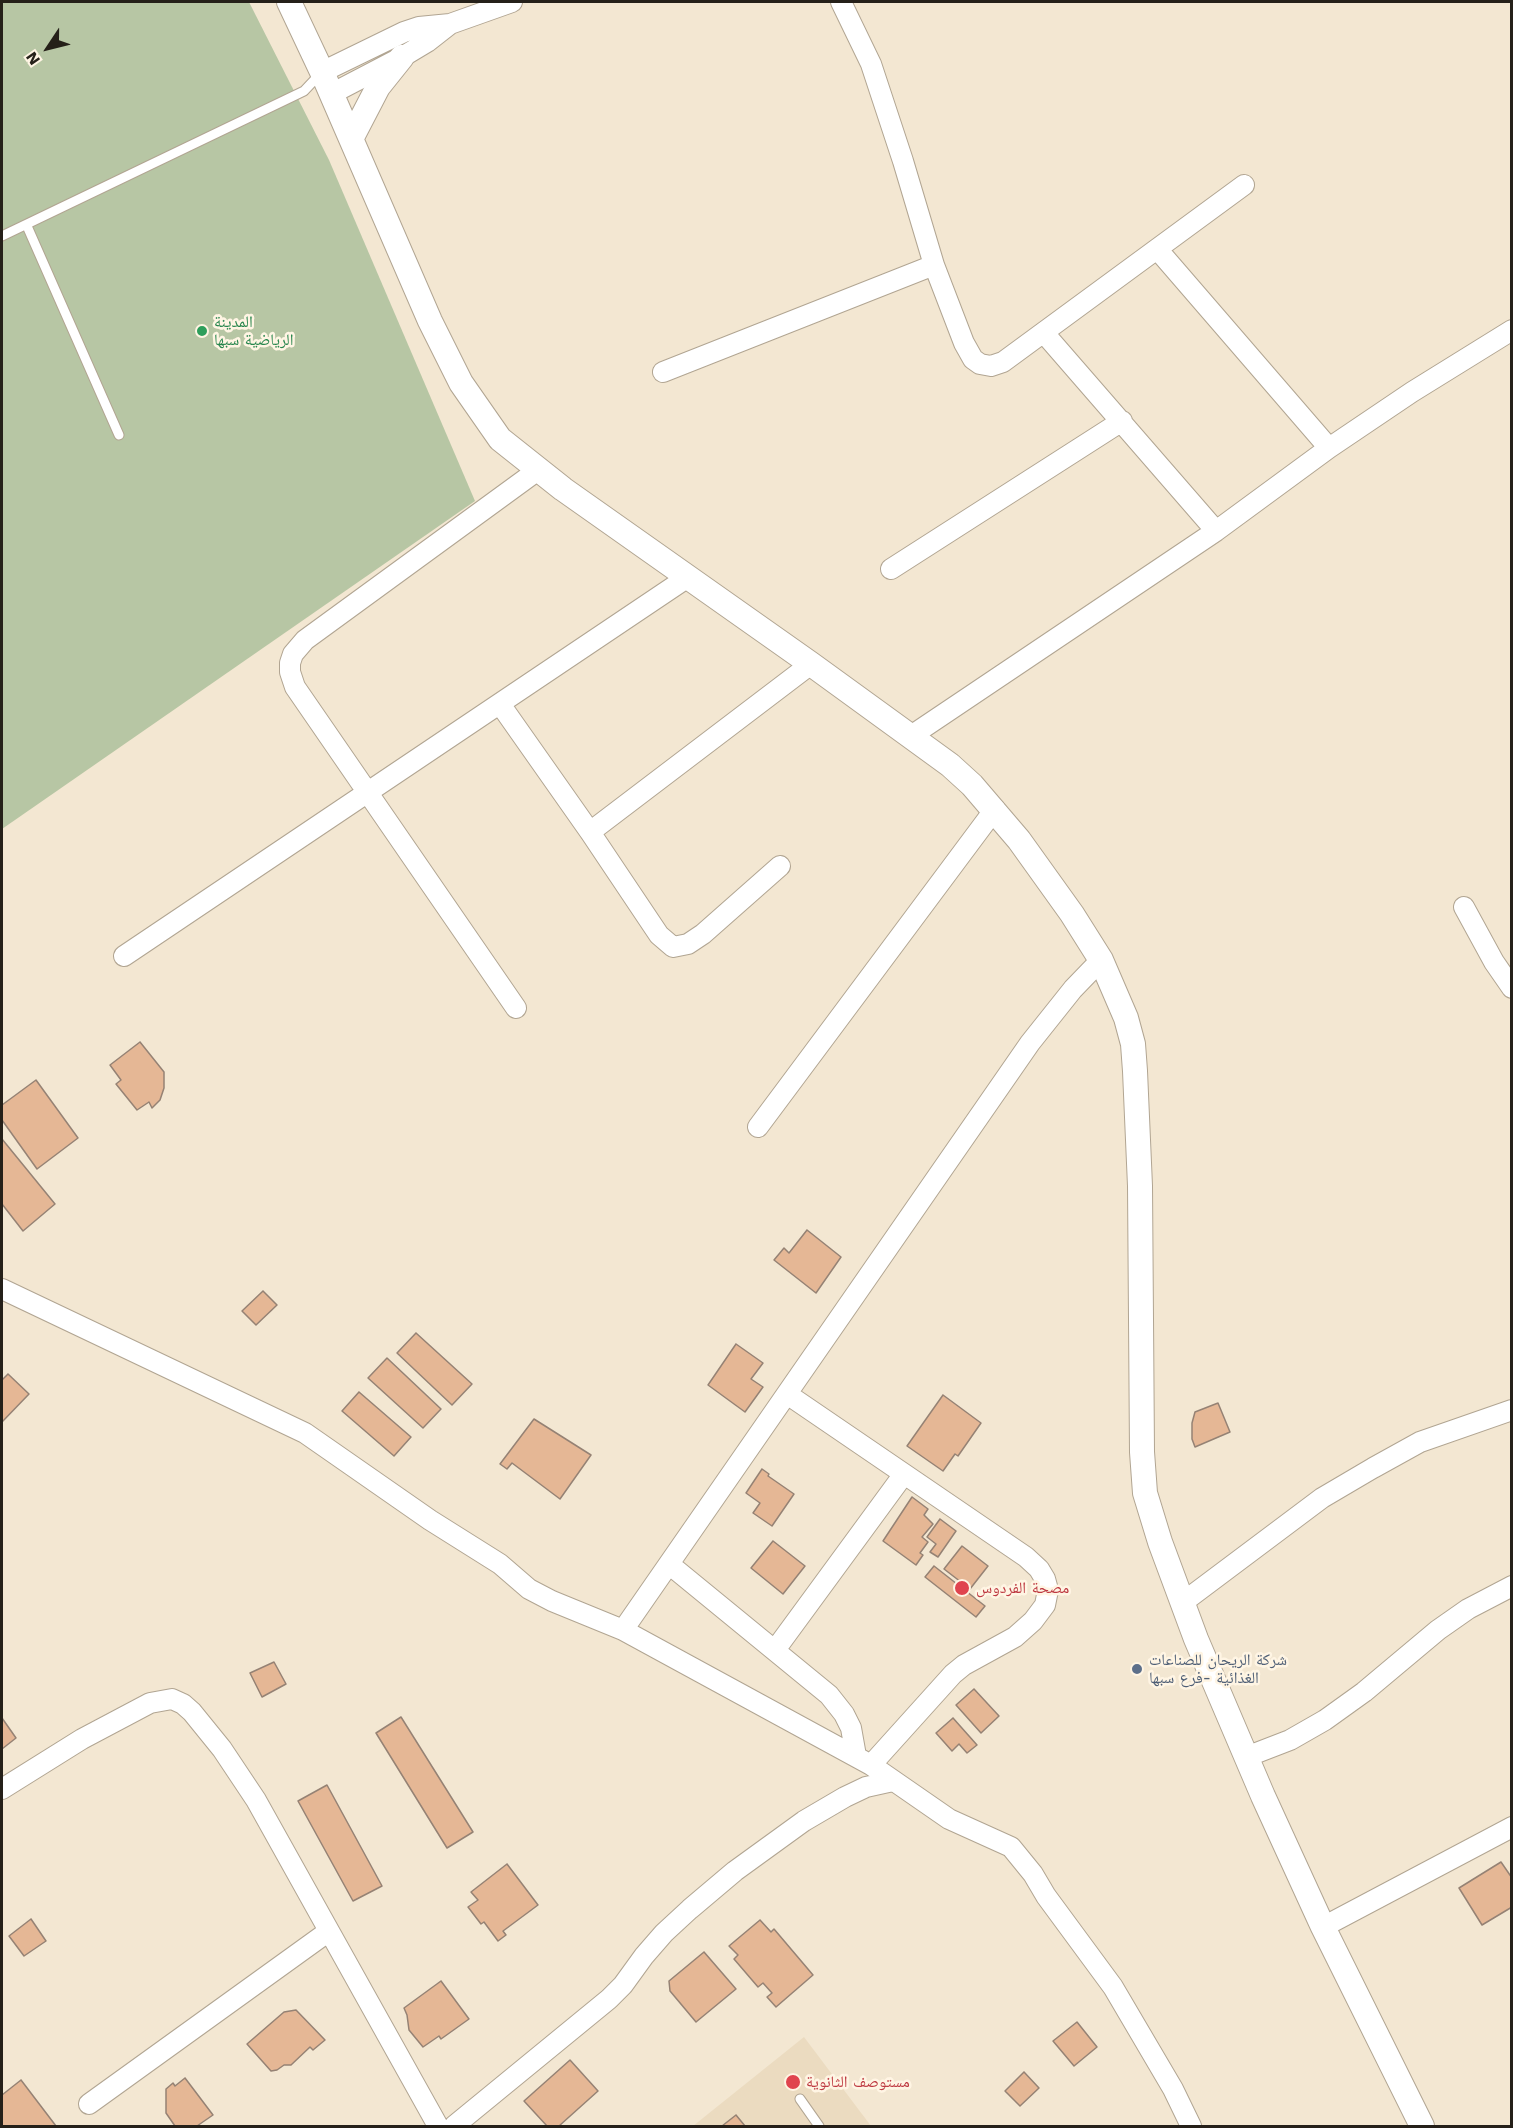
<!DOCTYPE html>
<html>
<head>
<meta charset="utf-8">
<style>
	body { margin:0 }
	#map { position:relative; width:1513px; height:2128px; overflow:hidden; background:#f3e7d2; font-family:"Work Sans",sans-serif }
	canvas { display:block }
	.frame { position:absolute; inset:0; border:3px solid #252019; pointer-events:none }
	.north { position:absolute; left:18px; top:18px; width:60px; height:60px; -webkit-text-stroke:4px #fff5e4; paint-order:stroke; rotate:235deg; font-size:16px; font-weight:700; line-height:24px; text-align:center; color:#252019 }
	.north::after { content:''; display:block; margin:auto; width:21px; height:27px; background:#252019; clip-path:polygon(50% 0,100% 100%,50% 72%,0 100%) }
</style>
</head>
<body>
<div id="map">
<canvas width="1513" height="2128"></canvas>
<div class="frame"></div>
<div class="north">N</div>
</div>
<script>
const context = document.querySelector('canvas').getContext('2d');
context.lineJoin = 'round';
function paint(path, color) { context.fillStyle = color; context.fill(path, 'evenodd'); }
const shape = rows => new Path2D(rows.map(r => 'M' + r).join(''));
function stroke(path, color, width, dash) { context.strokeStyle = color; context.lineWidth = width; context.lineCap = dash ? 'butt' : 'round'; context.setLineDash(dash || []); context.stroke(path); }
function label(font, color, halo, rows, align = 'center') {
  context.font = font + ' "Work Sans","Noto Naskh Arabic",sans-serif'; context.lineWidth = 5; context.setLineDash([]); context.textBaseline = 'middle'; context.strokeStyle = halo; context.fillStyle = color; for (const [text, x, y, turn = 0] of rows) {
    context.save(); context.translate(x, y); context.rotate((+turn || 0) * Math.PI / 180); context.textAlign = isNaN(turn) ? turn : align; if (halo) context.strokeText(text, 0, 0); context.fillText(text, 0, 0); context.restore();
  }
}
paint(shape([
	[804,2037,871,2126,693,2126]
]), '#ebdbc0');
paint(shape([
	[2,2,249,2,329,160,475,501,2,829]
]), '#b7c6a4');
const building = shape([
	[140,1042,164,1072,164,1088,160,1100,152,1108,149,1102,137,1110,116,1084,121,1080,110,1065,140,1042],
	[36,1080,78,1138,37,1169,2,1120,2,1105,36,1080],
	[2,1139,55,1204,23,1231,2,1204,2,1139],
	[807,1230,841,1257,816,1293,774,1260,784,1248,789,1253,807,1230],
	[263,1291,277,1305,256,1325,242,1311,263,1291],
	[416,1333,472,1384,452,1405,397,1353,416,1333],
	[736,1344,763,1363,751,1379,763,1387,745,1412,708,1385,736,1344],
	[387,1358,441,1409,423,1428,368,1378,387,1358],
	[8,1374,29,1394,2,1422,2,1380,8,1374],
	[359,1392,411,1437,394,1456,342,1411,359,1392],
	[943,1395,981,1423,958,1456,955,1454,943,1471,907,1446,943,1395],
	[1218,1403,1230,1432,1195,1447,1192,1439,1192,1423,1195,1412,1218,1403],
	[534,1419,591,1455,560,1499,512,1463,507,1469,500,1464,534,1419],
	[762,1469,769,1474,768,1476,794,1494,772,1526,753,1513,760,1503,746,1493,762,1469],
	[912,1497,928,1509,924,1515,933,1524,922,1537,928,1542,920,1553,923,1555,916,1565,883,1541,912,1497],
	[940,1519,956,1531,938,1557,930,1552,936,1544,927,1537,940,1519],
	[773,1541,805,1566,783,1594,751,1568,773,1541],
	[962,1546,988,1566,970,1589,944,1569,962,1546],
	[934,1566,985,1606,976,1617,925,1577,934,1566],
	[274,1662,286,1684,262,1697,250,1673,274,1662],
	[974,1689,999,1716,981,1733,956,1705,974,1689],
	[401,1717,473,1832,447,1848,376,1733,401,1717],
	[2,1718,16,1738,2,1749,2,1718],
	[953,1718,977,1745,967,1753,959,1744,952,1751,936,1733,953,1718],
	[327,1785,382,1886,353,1901,298,1801,327,1785],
	[1501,1862,1512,1878,1512,1907,1482,1925,1459,1888,1501,1862],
	[507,1864,538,1905,503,1931,506,1935,498,1941,484,1922,481,1924,468,1907,478,1900,471,1892,507,1864],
	[31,1919,46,1941,24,1956,9,1936,31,1919],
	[760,1920,771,1932,774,1929,813,1975,776,2007,767,1997,772,1993,763,1983,758,1987,734,1959,738,1955,729,1946,760,1920],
	[704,1952,736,1989,696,2022,670,1991,669,1981,704,1952],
	[441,1981,469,2019,441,2039,439,2036,423,2047,409,2030,407,2015,404,2008,441,1981],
	[296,2010,325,2040,313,2050,310,2047,291,2065,284,2065,277,2070,271,2071,247,2044,284,2012,296,2010],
	[1077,2022,1097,2047,1074,2066,1053,2041,1077,2022],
	[570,2060,598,2091,559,2126,547,2126,524,2101,570,2060],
	[1024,2072,1039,2088,1020,2106,1005,2091,1024,2072],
	[185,2078,213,2115,197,2126,175,2126,166,2113,166,2089,173,2083,175,2086,185,2078],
	[21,2080,56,2126,2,2126,2,2095,21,2080],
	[736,2115,745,2126,722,2126,736,2115]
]);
paint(building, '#e5b795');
stroke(building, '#958274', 1.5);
const service = shape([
	[27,226,119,435],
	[2,236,304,91,320,74],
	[800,2099,819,2126]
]);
const minor = shape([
	[841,2,871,64,903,161,934,265,964,343,973,359,980,364,991,366,1003,362,1244,185],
	[322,72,404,32,419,27,450,24,512,2],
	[331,94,402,57,427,42,450,24],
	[1158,250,1329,448],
	[1044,333,1216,531],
	[663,372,934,265],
	[891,569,1122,421],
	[500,704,590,832,659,935,673,947,688,944,703,934,780,866],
	[911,736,1216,531,1329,448,1412,392,1512,330],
	[590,832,811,664],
	[1464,907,1494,962,1512,988],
	[124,956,688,577],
	[516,1008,295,687,290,672,290,663,293,654,305,640,538,470],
	[758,1127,995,809],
	[2,1289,305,1433,430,1520,500,1564,529,1589,552,1601,623,1630,871,1765,949,1819,1011,1847,1033,1874,1046,1896,1113,1987,1173,2089,1191,2126],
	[787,1394,1026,1557,1039,1569,1045,1579,1048,1590,1045,1605,1033,1621,1015,1637,964,1665,953,1674,871,1765],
	[669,1564,829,1695,844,1714,851,1728,856,1756],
	[1182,1603,1322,1498,1373,1468,1420,1442,1512,1410],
	[623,1630,1030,1043,1073,989,1101,960],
	[775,1650,904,1474],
	[1246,1757,1290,1740,1325,1720,1364,1692,1438,1630,1468,1609,1512,1586],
	[2,1789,82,1739,150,1703,172,1699,183,1704,192,1712,222,1749,256,1800,438,2126],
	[1323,1927,1512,1827],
	[89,2104,329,1931],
	[454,2126,609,1999,623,1985,644,1956,664,1933,690,1909,735,1871,804,1821,845,1797,866,1787,893,1781]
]);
const tertiary = shape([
	[289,2,322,72,430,321,461,383,500,439,563,489,811,664,950,765,972,785,1019,840,1072,914,1101,960,1126,1018,1133,1044,1135,1071,1140,1186,1142,1452,1145,1493,1160,1542,1196,1639,1263,1796,1323,1927,1422,2126],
	[351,139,378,87,402,57]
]);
stroke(service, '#b1a592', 11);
stroke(minor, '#b1a592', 22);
stroke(tertiary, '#b1a592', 26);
stroke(service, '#fff', 9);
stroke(minor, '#fff', 20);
stroke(tertiary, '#fff', 24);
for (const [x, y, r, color] of [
	[202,331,6,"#2e9e5b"],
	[962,1588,8,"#e0444e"],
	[1137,1669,6,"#5c6f8a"],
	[793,2082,8,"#e0444e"]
]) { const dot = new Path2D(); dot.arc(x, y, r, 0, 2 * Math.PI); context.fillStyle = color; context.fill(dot); stroke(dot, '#fff5e4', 2); }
label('16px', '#27864d', '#fff5e4', [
	["المدينة",214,322],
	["الرياضية سبها",214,340]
], 'left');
label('16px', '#be3a42', '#fff5e4', [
	["مصحة الفردوس",976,1588],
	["مستوصف الثانوية",806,2082]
], 'left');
label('16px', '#4e5e75', '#fff5e4', [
	["شركة الريحان للصناعات",1149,1660],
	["الغذائية -فرع سبها",1149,1678]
], 'left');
</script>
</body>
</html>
